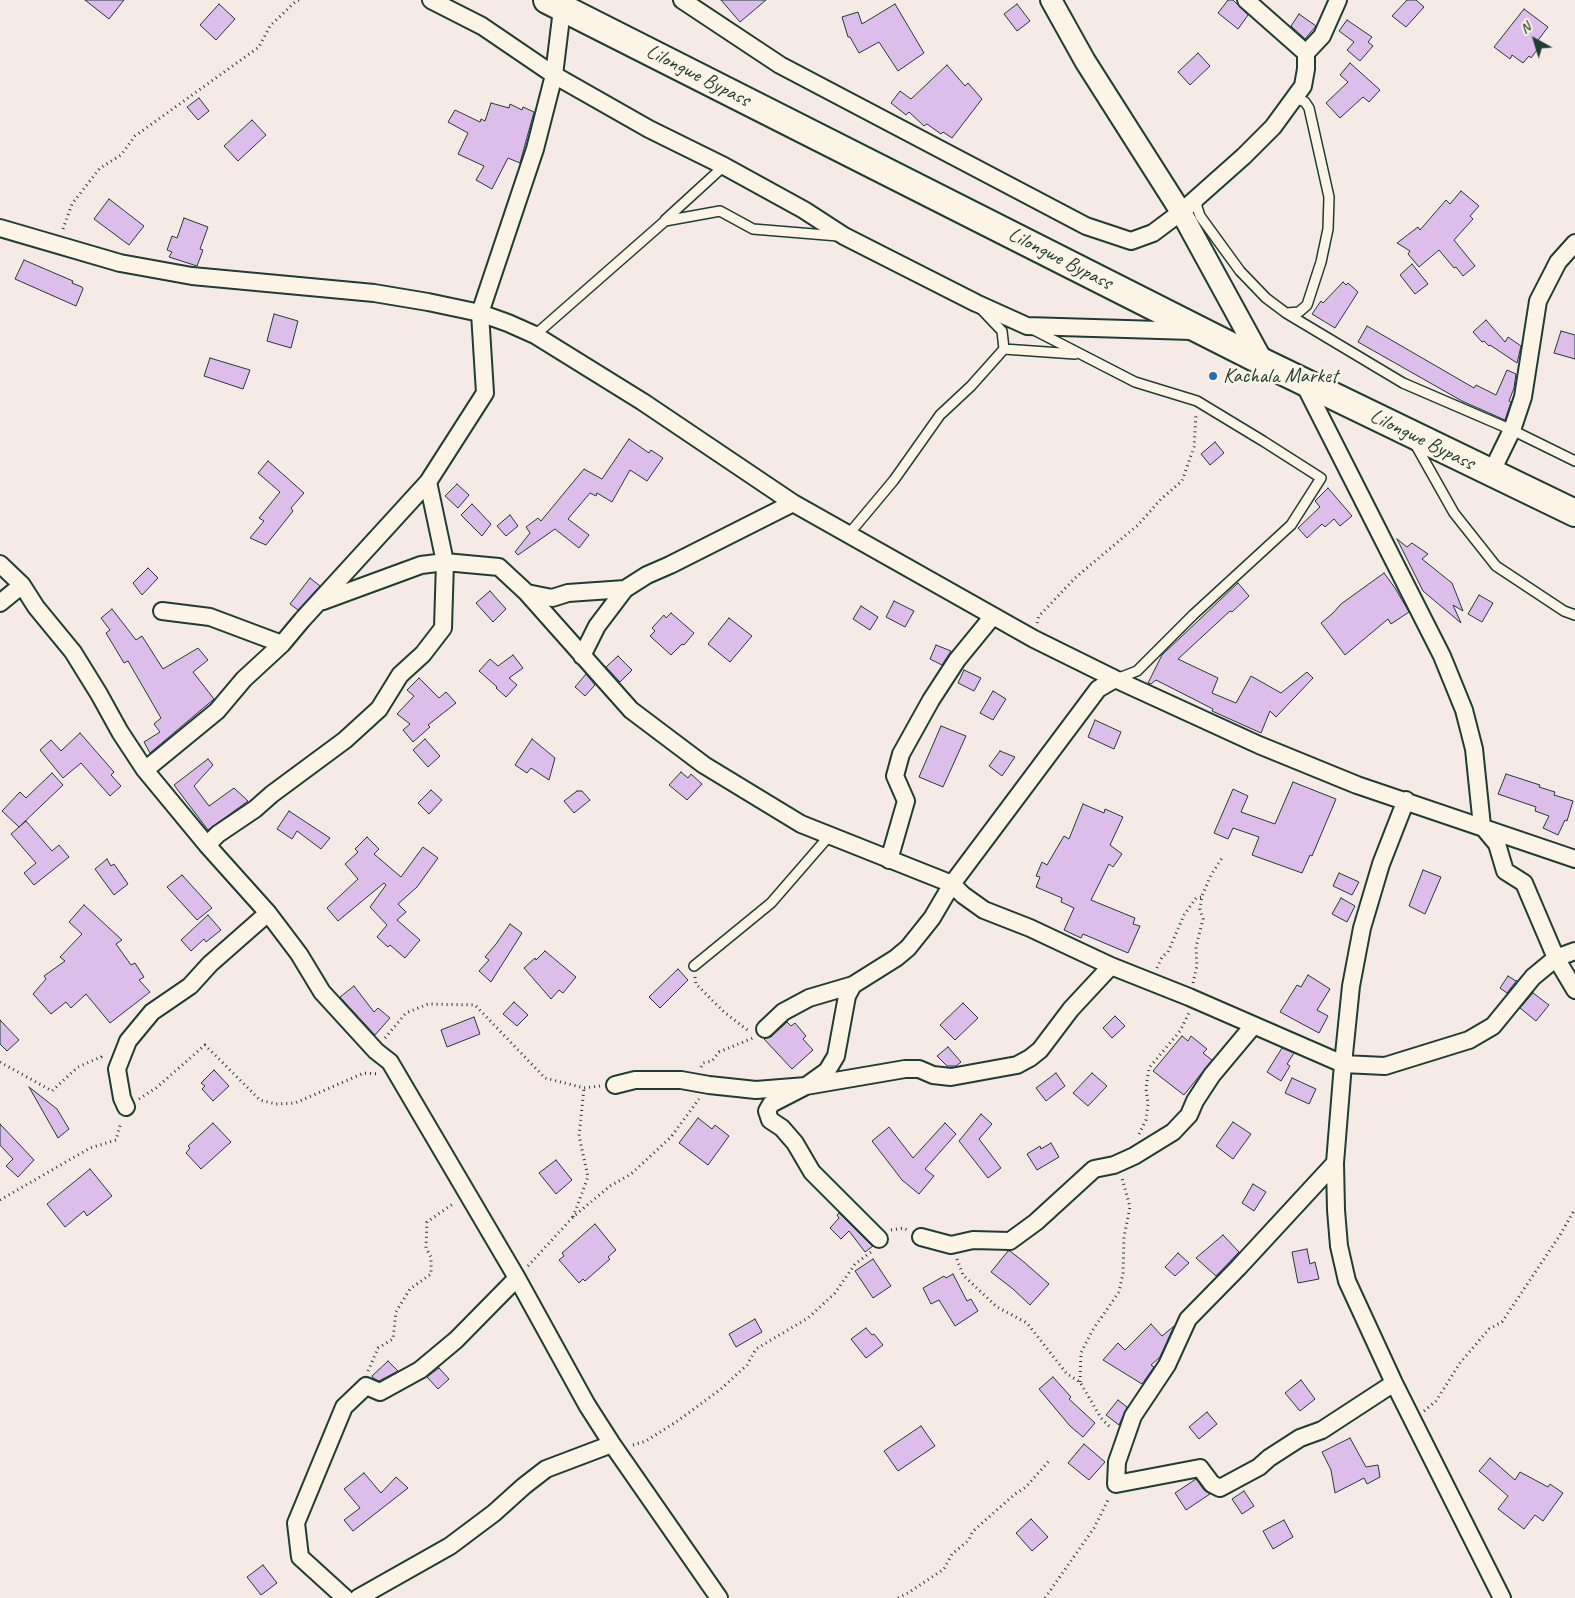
<!DOCTYPE html>
<html>
<head>
<meta charset="utf-8">
<style>
	body { margin:0 }
	#map { position:relative; width:1575px; height:1598px; overflow:hidden; background:#f6eae6; font-family:Caveat,sans-serif }
	canvas { display:block }
	.north { position:absolute; left:1510px; top:15px; width:50px; height:50px; -webkit-text-stroke:4px #fcf5e5; paint-order:stroke; rotate:321deg; font-size:14px; font-weight:700; line-height:20px; text-align:center; color:#1f3d34 }
	.north::after { content:''; display:block; margin:auto; width:18px; height:22px; background:#1f3d34; clip-path:polygon(50% 0,100% 100%,50% 72%,0 100%) }
</style>
</head>
<body>
<div id="map">
<canvas width="1575" height="1598"></canvas>
<div class="north">N</div>
</div>
<script>
const context = document.querySelector('canvas').getContext('2d');
context.lineJoin = 'round';
function paint(path, color) { context.fillStyle = color; context.fill(path, 'evenodd'); }
const shape = rows => new Path2D(rows.map(r => 'M' + r).join(''));
function stroke(path, color, width, dash) { context.strokeStyle = color; context.lineWidth = width; context.lineCap = dash ? 'butt' : 'round'; context.setLineDash(dash || []); context.stroke(path); }
function label(font, color, halo, rows, align = 'center') {
  context.font = font + ' Caveat,sans-serif'; context.lineWidth = 5; context.setLineDash([]); context.textBaseline = 'middle'; context.strokeStyle = halo; context.fillStyle = color; for (const [text, x, y, turn = 0] of rows) {
    context.save(); context.translate(x, y); context.rotate((+turn || 0) * Math.PI / 180); context.textAlign = isNaN(turn) ? turn : align; if (halo) context.strokeText(text, 0, 0); context.fillText(text, 0, 0); context.restore();
  }
}
const building = shape([
	[85,0,124,0,109,19,85,0],
	[721,0,766,0,740,22,721,0],
	[1228,0,1233,0,1248,15,1238,29,1218,13,1228,0],
	[1407,0,1416,0,1424,7,1406,27,1392,16,1407,0],
	[219,4,235,19,216,40,200,25,219,4],
	[895,4,924,53,898,71,879,42,859,53,850,37,848,37,842,17,858,12,862,24,895,4],
	[1017,4,1030,21,1017,31,1004,14,1017,4],
	[1524,9,1548,27,1536,43,1540,46,1531,58,1529,56,1523,63,1512,55,1510,59,1494,47,1524,9],
	[1299,14,1316,26,1305,39,1291,26,1299,14],
	[1347,20,1372,37,1368,42,1373,46,1360,61,1347,50,1354,42,1339,31,1347,20],
	[1198,53,1210,66,1190,85,1178,72,1198,53],
	[1350,63,1380,90,1369,102,1363,97,1340,118,1326,103,1348,82,1340,75,1350,63],
	[947,65,965,86,968,83,982,99,952,138,943,132,941,134,927,124,924,126,909,112,906,115,891,103,900,91,911,99,947,65],
	[199,98,209,111,198,120,187,107,199,98],
	[491,103,509,108,510,104,522,110,523,107,534,112,520,163,508,158,492,189,476,180,484,166,458,154,468,133,448,122,455,110,480,122,481,119,485,121,491,103],
	[252,120,266,135,238,161,224,146,252,120],
	[1461,191,1479,206,1470,216,1473,219,1454,240,1475,266,1463,276,1456,267,1454,268,1439,250,1419,267,1408,254,1410,251,1397,243,1418,227,1420,230,1446,200,1450,204,1461,191],
	[109,199,144,226,129,245,94,219,109,199],
	[184,218,208,227,200,249,203,250,197,266,169,257,172,252,167,250,172,236,177,238,184,218],
	[24,260,73,281,72,283,82,287,83,289,76,306,15,279,24,260],
	[1412,264,1428,284,1415,294,1400,275,1412,264],
	[1343,282,1346,285,1348,283,1358,292,1335,328,1312,314,1321,301,1323,303,1343,282],
	[274,314,298,321,291,348,267,341,274,314],
	[1486,320,1505,342,1508,337,1521,346,1517,363,1490,345,1489,346,1484,341,1482,342,1473,332,1486,320],
	[1367,326,1474,388,1476,385,1496,395,1507,370,1516,374,1514,388,1509,401,1511,402,1505,420,1462,401,1358,342,1367,326],
	[1561,331,1575,335,1575,359,1554,353,1561,331],
	[210,358,250,370,243,389,204,376,210,358],
	[629,439,649,453,651,450,663,458,647,481,630,470,612,502,597,493,596,496,590,493,568,519,589,535,579,548,555,529,518,555,515,552,530,533,526,527,538,518,541,521,584,469,602,479,629,439],
	[1215,442,1224,453,1210,465,1201,454,1215,442],
	[268,461,304,493,291,508,293,511,266,545,250,538,264,521,259,518,280,492,258,473,268,461],
	[457,484,469,495,458,508,445,496,457,484],
	[1328,488,1352,516,1340,526,1334,519,1325,527,1322,524,1307,538,1298,528,1320,507,1315,501,1328,488],
	[472,504,491,524,482,536,461,515,472,504],
	[510,515,518,526,506,536,497,526,510,515],
	[1397,539,1407,547,1412,543,1428,554,1422,559,1452,583,1463,611,1453,605,1461,623,1423,591,1397,539],
	[148,568,158,578,142,595,133,583,148,568],
	[1384,573,1395,588,1409,612,1391,624,1388,619,1345,655,1321,623,1333,613,1341,604,1384,573],
	[310,578,320,586,298,610,290,604,310,578],
	[1238,583,1249,596,1232,612,1230,611,1178,659,1218,678,1212,693,1236,703,1251,676,1281,693,1307,672,1313,678,1276,717,1270,711,1261,733,1212,711,1213,709,1156,680,1151,684,1148,683,1162,655,1238,583],
	[490,591,506,609,493,622,476,603,490,591],
	[1479,595,1493,603,1482,622,1468,614,1479,595],
	[894,601,914,611,905,627,886,617,894,601],
	[861,606,878,617,870,630,853,619,861,606],
	[112,609,136,640,142,636,163,669,198,648,208,660,193,672,214,699,150,753,144,742,160,732,154,724,161,718,128,661,124,663,106,633,110,630,101,618,112,609],
	[671,613,694,633,684,645,682,644,671,655,650,636,655,631,652,628,664,615,666,618,671,613],
	[729,618,752,636,730,662,708,644,729,618],
	[936,645,951,651,942,665,930,659,936,645],
	[513,655,523,668,509,678,517,685,506,697,496,688,497,687,479,671,490,659,498,666,513,655],
	[618,656,632,670,620,682,606,667,618,656],
	[964,670,981,678,974,691,958,683,964,670],
	[586,674,595,685,585,696,575,687,586,674],
	[419,678,439,698,446,692,456,703,428,725,430,727,413,742,403,730,410,724,397,714,414,696,407,690,419,678],
	[993,691,1006,699,993,720,980,713,993,691],
	[1095,720,1121,732,1114,749,1088,737,1095,720],
	[941,726,966,736,943,787,919,777,941,726],
	[80,733,114,772,111,775,121,786,110,796,81,763,63,778,40,750,51,740,61,751,80,733],
	[425,739,440,756,428,767,413,750,425,739],
	[532,739,555,758,549,780,531,768,527,773,515,765,532,739],
	[1000,751,1015,757,1002,776,989,766,1000,751],
	[208,759,213,765,194,786,209,806,234,788,248,801,208,830,174,785,208,759],
	[681,772,688,778,691,774,702,784,687,800,669,785,681,772],
	[52,773,63,785,19,827,2,811,20,792,26,798,52,773],
	[1506,774,1540,785,1539,787,1555,792,1554,795,1573,801,1567,821,1565,820,1558,835,1543,828,1549,816,1535,811,1536,807,1498,794,1506,774],
	[1293,782,1336,799,1312,856,1310,855,1302,873,1252,855,1259,837,1233,828,1228,839,1214,833,1233,789,1248,796,1241,812,1275,824,1293,782],
	[431,790,442,800,429,814,418,803,431,790],
	[577,791,582,791,590,800,574,813,564,801,577,791],
	[1083,804,1104,813,1105,809,1123,817,1110,845,1122,854,1113,867,1109,864,1091,900,1135,918,1133,924,1140,926,1128,953,1083,934,1081,938,1064,930,1074,908,1061,902,1062,898,1036,887,1040,877,1036,876,1042,862,1047,865,1064,836,1069,839,1083,804],
	[289,811,330,838,321,849,297,831,292,839,277,829,289,811],
	[26,821,52,851,59,845,69,857,34,885,24,873,36,863,11,834,26,821],
	[367,837,379,849,374,854,401,877,423,847,438,858,417,887,398,904,406,912,397,920,420,940,405,958,390,945,388,947,377,937,387,925,370,907,386,885,384,883,338,921,327,908,358,879,345,864,358,852,355,849,367,837],
	[107,859,111,866,114,864,128,884,114,895,95,869,107,859],
	[1423,870,1441,877,1425,914,1409,906,1423,870],
	[1339,873,1359,882,1352,895,1333,886,1339,873],
	[182,875,212,908,197,920,167,887,182,875],
	[1341,898,1355,906,1347,922,1332,914,1341,898],
	[84,905,122,940,116,944,131,965,135,963,144,977,139,980,150,992,110,1023,86,994,71,1008,66,1002,51,1014,33,994,46,979,44,976,65,961,60,957,82,934,69,922,84,905],
	[208,915,221,930,206,942,204,939,191,951,181,940,208,915],
	[510,924,522,933,491,982,479,971,489,960,485,957,496,944,510,924],
	[545,951,576,977,563,993,559,990,551,999,524,968,535,958,536,960,545,951],
	[678,969,688,980,660,1008,649,997,678,969],
	[1308,975,1330,989,1317,1010,1328,1016,1319,1033,1280,1012,1297,985,1301,987,1308,975],
	[1508,976,1516,981,1517,980,1507,993,1500,988,1508,976],
	[354,986,374,1012,378,1008,390,1018,375,1035,340,997,354,986],
	[1533,993,1549,1005,1536,1021,1520,1008,1533,993],
	[514,1002,528,1015,517,1026,503,1014,514,1002],
	[963,1003,978,1018,955,1040,940,1025,963,1003],
	[1115,1016,1125,1026,1112,1038,1103,1028,1115,1016],
	[474,1017,480,1034,447,1047,441,1030,474,1017],
	[0,1020,19,1040,7,1051,0,1044,0,1020],
	[787,1022,791,1026,795,1023,806,1036,803,1039,813,1050,792,1069,764,1039,771,1037,787,1022],
	[1182,1036,1188,1041,1191,1036,1207,1049,1203,1053,1212,1060,1184,1095,1153,1071,1182,1036],
	[948,1047,961,1062,956,1066,947,1066,937,1056,948,1047],
	[1282,1048,1294,1053,1287,1064,1290,1066,1281,1081,1267,1072,1282,1048],
	[214,1070,229,1086,213,1101,202,1089,205,1086,201,1083,214,1070],
	[1056,1073,1065,1086,1046,1101,1036,1088,1056,1073],
	[1092,1073,1107,1086,1088,1106,1073,1093,1092,1073],
	[1292,1078,1316,1089,1309,1104,1285,1093,1292,1078],
	[29,1087,57,1109,69,1129,58,1138,29,1087],
	[981,1114,992,1124,979,1139,1001,1168,988,1178,959,1141,981,1114],
	[698,1118,712,1129,715,1125,729,1136,708,1165,679,1143,698,1118],
	[1233,1122,1251,1134,1233,1159,1216,1146,1233,1122],
	[213,1123,231,1142,201,1169,186,1153,190,1148,188,1146,213,1123],
	[945,1123,956,1134,925,1169,934,1176,919,1194,902,1180,872,1141,889,1127,913,1158,945,1123],
	[0,1124,34,1160,18,1177,6,1166,13,1159,0,1145,0,1124],
	[1051,1143,1059,1157,1037,1170,1027,1154,1040,1146,1041,1149,1051,1143],
	[556,1160,572,1180,556,1194,539,1173,556,1160],
	[90,1169,112,1196,87,1216,84,1211,65,1227,47,1204,90,1169],
	[1253,1184,1266,1192,1254,1211,1242,1203,1253,1184],
	[839,1213,872,1246,873,1246,865,1252,849,1231,841,1239,830,1228,839,1218,837,1215,839,1213],
	[595,1224,616,1250,608,1257,610,1259,585,1281,583,1279,579,1283,559,1260,564,1256,562,1253,595,1224],
	[1223,1235,1239,1252,1216,1276,1196,1258,1223,1235],
	[1307,1249,1310,1264,1315,1262,1319,1279,1298,1283,1292,1252,1307,1249],
	[1008,1251,1010,1251,1024,1262,1049,1284,1030,1305,1013,1289,991,1272,1008,1251],
	[1178,1253,1189,1263,1175,1276,1165,1267,1178,1253],
	[873,1259,891,1286,873,1298,855,1271,873,1259],
	[953,1274,967,1301,971,1299,978,1311,955,1326,939,1300,931,1304,923,1288,944,1276,946,1278,953,1274],
	[755,1319,762,1332,736,1347,729,1334,755,1319],
	[1151,1324,1162,1336,1174,1326,1160,1357,1151,1365,1154,1367,1142,1384,1103,1360,1118,1343,1125,1350,1151,1324],
	[866,1328,872,1335,874,1334,883,1345,866,1358,851,1339,866,1328],
	[388,1361,398,1371,379,1381,373,1378,372,1376,388,1361],
	[439,1368,449,1379,438,1389,427,1377,439,1368],
	[1053,1377,1071,1397,1069,1399,1095,1423,1083,1437,1070,1426,1039,1389,1053,1377],
	[1301,1380,1315,1399,1300,1411,1285,1393,1301,1380],
	[1118,1400,1127,1407,1119,1425,1106,1415,1118,1400],
	[1207,1412,1217,1424,1199,1439,1189,1427,1207,1412],
	[921,1426,935,1446,898,1471,884,1451,921,1426],
	[1350,1438,1366,1467,1378,1465,1380,1477,1367,1484,1364,1478,1335,1493,1331,1470,1322,1452,1350,1438],
	[1084,1444,1105,1462,1089,1480,1068,1463,1084,1444],
	[1490,1458,1515,1480,1520,1472,1548,1487,1550,1484,1563,1493,1543,1521,1535,1515,1524,1529,1498,1509,1508,1496,1479,1471,1490,1458],
	[364,1473,381,1493,396,1477,408,1488,353,1531,344,1520,360,1508,344,1489,364,1473],
	[1196,1479,1204,1490,1210,1494,1186,1510,1175,1493,1196,1479],
	[1244,1491,1254,1506,1242,1514,1232,1499,1244,1491],
	[1031,1519,1048,1537,1032,1551,1016,1533,1031,1519],
	[1284,1520,1293,1537,1273,1549,1263,1531,1284,1520],
	[263,1565,277,1583,261,1595,247,1577,263,1565]
]);
paint(building, '#ddbeeb');
stroke(building, '#1f3d34', 1);
const service = shape([
	[1197,198,1197,207,1200,216,1240,271,1266,298,1286,313,1403,383,1512,430,1575,461],
	[665,220,724,166],
	[1287,313,1299,312,1307,305,1321,262,1328,229,1329,197,1309,108,1305,102,1298,99,1292,103],
	[1034,330,1135,382,1197,401,1263,441,1321,478,1291,525,1193,615,1137,671,1116,679],
	[535,335,665,221,720,211,753,229,838,236],
	[1004,349,1075,354],
	[1414,442,1454,513,1496,566,1564,611,1575,615],
	[848,535,894,480,940,415,971,386,1004,349,1002,331,983,311],
	[694,966,771,903,830,835]
]);
const minor = shape([
	[431,0,482,26,554,75,649,129,724,166,804,210,844,236,976,303,1027,326,1192,331],
	[682,0,780,65,1086,226,1131,241,1153,233,1181,212,1244,156,1273,127,1303,86,1306,69,1306,53,1322,36,1338,0],
	[1246,0,1306,53],
	[0,228,120,263,192,276,374,293,428,302,480,313,508,323,535,335,643,402,793,503,1034,639,1115,679,1259,745,1357,785,1575,859],
	[1303,382,1442,656,1464,710,1474,749,1482,826,1497,844,1505,871,1524,883,1556,958,1575,990],
	[1491,473,1512,430,1523,397,1538,301,1558,262,1575,243],
	[0,564,22,585,36,607,73,652,99,694,120,732,145,770,207,845,268,913,299,954,322,992,376,1051,390,1062,517,1278,587,1405,612,1444,719,1598],
	[527,593,631,710,704,765,801,824,952,884,963,895,984,910,1030,928,1111,966],
	[323,601,421,565,445,562,499,567,527,593,552,598,568,593,625,589],
	[0,603,22,585],
	[162,611,210,617,282,644],
	[582,656,597,626,625,589,647,575,670,565,793,503],
	[145,770,217,711,244,679,282,644,302,620,428,482,485,393,480,313,535,149,554,75,563,1],
	[1406,800,1381,864,1362,928,1351,986,1343,1064,1335,1163,1336,1210,1339,1246,1347,1281,1394,1383,1502,1598],
	[207,845,218,834,255,809,272,794,345,740,379,709,400,675,423,654,443,628,445,562,428,482],
	[889,860,906,801,895,776,901,754,931,700,957,660,993,616],
	[765,1029,783,1012,809,998,853,985],
	[615,1085,635,1080,681,1080,709,1085,756,1090,806,1086,905,1069,919,1069,933,1075,951,1077,1017,1065,1030,1058,1040,1050,1071,1009,1111,966,1189,997,1343,1064,1385,1066,1469,1040,1493,1026,1533,977,1556,958,1575,951],
	[126,1107,122,1098,117,1069,128,1041,152,1012,190,986,210,964,268,913],
	[1335,1163,1238,1268,1188,1319,1167,1365,1133,1416,1117,1462,1116,1484,1200,1468,1212,1484,1220,1488,1259,1467,1269,1458,1300,1438,1322,1430,1394,1383],
	[921,1237,951,1245,973,1240,1010,1241,1036,1222,1094,1169,1114,1165,1134,1156,1173,1132,1189,1115,1195,1101,1212,1075,1253,1026],
	[879,1239,812,1172,795,1143,782,1128,770,1120,767,1111,771,1104,806,1086,827,1071,836,1056,847,996,853,985,896,958,908,948,932,918,952,884,1098,689,1115,679],
	[345,1598,300,1557,296,1523,344,1407,366,1386,380,1392,420,1370,456,1340,517,1278],
	[358,1598,450,1546,494,1513,524,1486,546,1469,612,1444]
]);
const tertiary = shape([
	[1051,0,1085,61,1181,212,1263,362]
]);
const primary = shape([
	[547,0,1263,362,1575,513]
]);
stroke(service, '#1f3d34', 12);
stroke(minor, '#1f3d34', 20);
stroke(tertiary, '#1f3d34', 24);
stroke(primary, '#1f3d34', 30);
stroke(shape([
	[63,229,72,204,100,168,121,155,135,136,259,47,270,26,296,1,299,0],
	[1037,623,1039,616,1075,578,1138,525,1161,499,1182,481,1194,447,1196,414],
	[1157,968,1162,957,1168,952,1184,915,1196,898,1202,897],
	[695,977,696,984,724,1012,750,1032],
	[1193,983,1197,966,1196,947,1203,919,1200,909,1202,896,1211,875,1222,858],
	[385,1038,406,1013,428,1004,475,1005,545,1078,584,1088,600,1086],
	[0,1062,52,1091,78,1067,101,1057,104,1053],
	[701,1067,703,1063,712,1061,719,1052,753,1038],
	[139,1099,156,1088,205,1045,260,1100,276,1104,295,1103,364,1073,379,1074],
	[1139,1134,1146,1120,1148,1104,1146,1088,1149,1068,1180,1031,1189,1013],
	[0,1200,90,1148,116,1140,121,1122],
	[573,1217,588,1177,579,1136,584,1088],
	[891,1230,904,1228,907,1230],
	[957,1259,963,1275,997,1307,1027,1323,1067,1374,1080,1382,1101,1418,1111,1428],
	[528,1266,573,1217,610,1186,631,1174,671,1137,699,1099],
	[368,1371,378,1348,393,1339,396,1312,410,1289,431,1274,431,1257,426,1248,427,1222,454,1203],
	[1080,1382,1081,1353,1092,1331,1119,1292,1123,1273,1124,1237,1130,1207,1122,1178],
	[1424,1411,1436,1401,1460,1363,1489,1329,1502,1322,1560,1235,1575,1209],
	[633,1445,646,1441,679,1420,721,1389,747,1365,756,1349,808,1318,835,1293,855,1264,871,1252],
	[898,1598,908,1593,944,1569,952,1554,969,1540,972,1532,1015,1494,1026,1487,1049,1461],
	[1045,1598,1094,1528,1109,1498]
]), '#1f3d34', 3, [1, 4]);
stroke(service, '#fcf5e5', 9);
stroke(minor, '#fcf5e5', 16);
stroke(tertiary, '#fcf5e5', 20);
stroke(primary, '#fcf5e5', 26);
for (const [x, y, r, color] of [
	[1213,376,5,"#1f6fb2"]
]) { const dot = new Path2D(); dot.arc(x, y, r, 0, 2 * Math.PI); context.fillStyle = color; context.fill(dot); stroke(dot, '#fcf5e5', 2); }
label('21px', '#1f3d34', '#fcf5e5', [
	["Lilongwe Bypass",698,76,27],
	["Lilongwe Bypass",1060,259,27],
	["Lilongwe Bypass",1422,440,26]
]);
label('21px', '#1f3d34', '#fcf5e5', [
	["Kachala Market",1223,376]
], 'left');
</script>
</body>
</html>
